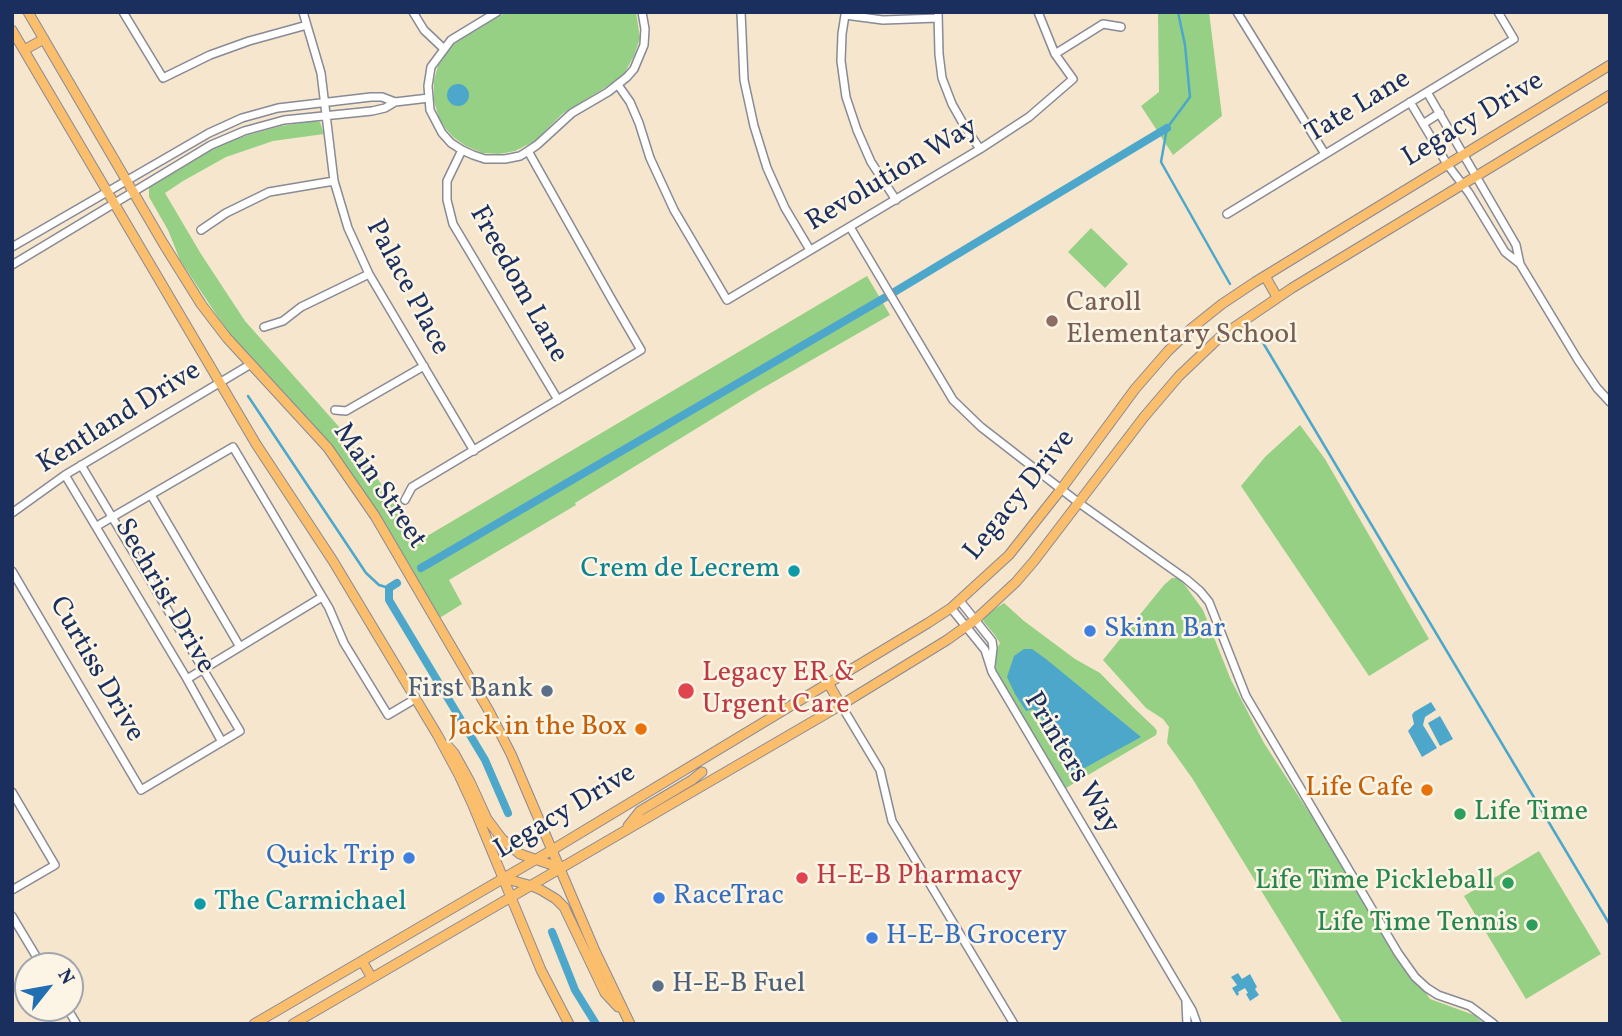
<!DOCTYPE html>
<html>
<head>
<meta charset="utf-8">
<style>
	body { margin:0 }
	#map { position:relative; width:1622px; height:1036px; overflow:hidden; background:#f6e6cd; font-family:Vollkorn,serif }
	canvas { display:block }
	.frame { position:absolute; inset:0; border:14px solid #1b2f5e; pointer-events:none }
	.north { position:absolute; left:14px; top:952px; width:70px; height:70px; box-sizing:border-box; background:#fcf5e5; border:2px solid #a2a6af; border-radius:50%; rotate:59deg; font-size:19px; font-weight:700; line-height:28px; text-align:center; color:#1b2f5e }
	.north::after { content:''; display:block; margin:auto; width:24px; height:32px; background:#1f6fb2; clip-path:polygon(50% 0,100% 100%,50% 72%,0 100%) }
</style>
</head>
<body>
<div id="map">
<canvas width="1622" height="1036"></canvas>
<div class="frame"></div>
<div class="north">N</div>
</div>
<script>
const context = document.querySelector('canvas').getContext('2d');
context.lineJoin = 'round';
function paint(path, color) { context.fillStyle = color; context.fill(path, 'evenodd'); }
const shape = rows => new Path2D(rows.map(r => 'M' + r).join(''));
function stroke(path, color, width, dash) { context.strokeStyle = color; context.lineWidth = width; context.lineCap = dash ? 'butt' : 'round'; context.setLineDash(dash || []); context.stroke(path); }
function label(font, color, halo, rows, align = 'center') {
  context.font = font + ' Vollkorn,serif'; context.lineWidth = 5; context.setLineDash([]); context.textBaseline = 'middle'; context.strokeStyle = halo; context.fillStyle = color; for (const [text, x, y, turn = 0] of rows) {
    context.save(); context.translate(x, y); context.rotate((+turn || 0) * Math.PI / 180); context.textAlign = isNaN(turn) ? turn : align; if (halo) context.strokeText(text, 0, 0); context.fillText(text, 0, 0); context.restore();
  }
}
paint(shape([
	[506,12,636,12,640,38,634,56,624,74,606,87,562,114,535,141,515,151,499,154,483,153,466,146,453,137,446,129,439,118,434,101,434,80,438,66,445,55,455,43],
	[1158,12,1209,12,1222,116,1173,155,1141,106,1159,92],
	[315,121,320,122,324,134,273,141,226,157,183,181,165,193,201,254,245,321,341,429,390,496,417,542,867,276,890,315,756,392,575,503,576,505,449,580,462,604,438,619,372,506,241,349,218,317,180,260,168,230,149,197,149,186,212,149,238,138,281,126],
	[1091,228,1128,264,1105,288,1068,252],
	[1300,425,1325,459,1429,639,1369,676,1241,486,1265,457],
	[1172,578,1178,578,1184,584,1203,610,1231,680,1264,743,1430,999,1474,1015,1484,1024,1343,1024,1192,778,1167,743,1169,727,1163,719,1146,708,1103,660,1164,585],
	[1004,603,1024,621,1075,659,1100,673,1133,707,1154,727,1157,731,1156,735,1066,788,997,673,995,665,996,651,1000,643,994,634,983,621,987,614],
	[1539,851,1601,954,1526,999,1464,896]
]), '#95d085');
paint(shape([
	'447 95a11 11 0 1 1 22 0a11 11 0 1 1-22 0Z',
	[1024,649,1032,649,1046,659,1141,737,1070,776,1060,761,1059,743,1042,719,1033,709,1026,711,1015,694,1007,677,1014,656],
	[1431,702,1436,710,1425,717,1423,725,1437,748,1422,757,1408,731,1414,724,1412,715,1414,712],
	[1440,716,1453,739,1440,746,1428,723],
	[1238,973,1242,979,1250,974,1257,987,1255,989,1259,995,1250,1001,1246,994,1248,993,1245,988,1238,992,1239,994,1237,996,1232,988,1237,985,1231,977]
]), '#4da7cb');
stroke(shape([
	[1178,12,1185,45,1190,97,1167,128,1161,162,1230,284],
	[1256,331,1610,925],
	[248,396,366,573,379,585,389,588]
]), '#4da7cb', 2.5);
stroke(shape([
	[421,568,891,294,1167,128],
	[397,583,389,588,389,600,485,760,508,813],
	[552,932,575,990,596,1024]
]), '#4da7cb', 8);
const minor = shape([
	[123,12,163,78,210,55,249,41,307,25],
	[303,12,321,73,334,181,348,228,369,274,474,451],
	[413,12,424,30,443,48],
	[497,12,451,40,431,67,428,86,430,110,442,133,451,143,462,150,473,155,485,159,505,159,520,156,528,151,537,145,572,113,608,92,627,77,634,69,644,45,645,29,642,12],
	[741,12,744,80,754,126,767,168,785,208,810,250],
	[938,12,939,54,942,78,952,104,965,127,980,149],
	[1237,12,1325,154],
	[1055,54,1103,24,1121,27],
	[618,85,630,102,639,123,650,158,674,210,727,300,980,149,1029,117,1073,79,1055,54,1038,12],
	[1427,92,1516,245,1520,264,1578,360,1597,388,1610,402],
	[1410,102,1447,164,1469,193,1505,252,1519,263],
	[1423,124,1440,113],
	[462,150,447,181,447,200,453,224,558,400],
	[896,200,871,162,857,130,846,97,841,61,842,34,845,15,883,20,938,18],
	[1227,214,1514,39,1498,12],
	[850,227,953,400,981,427,1079,503,1186,579,1200,591,1209,602,1246,696,1398,953,1415,977,1427,988,1438,995,1470,1006,1494,1024],
	[201,230,226,213,269,192,334,181],
	[12,247,209,133,242,118,278,108,371,97,382,97,395,102,429,98],
	[12,265,211,145,244,131,284,120,372,111,385,108,395,102],
	[264,327,283,321,301,307,369,274],
	[335,410,346,411,424,366],
	[65,475,187,679,222,742],
	[151,495,240,647],
	[405,500,412,487,641,350,612,300,528,151],
	[12,513,65,475,251,364],
	[97,526,233,447,329,608,344,643,388,715,415,699],
	[12,571,141,790,240,731,81,465],
	[960,601,992,641,993,648,991,665],
	[951,608,985,650,992,672,1192,1010,1197,1024],
	[187,679,322,597],
	[841,705,880,770,892,821,1014,1024],
	[12,792,55,865,12,890],
	[12,916,42,966],
	[1186,1002,1187,1024],
	[67,1008,76,1023]
]);
const major = shape([
	[28,12,163,243,201,304,227,338,328,448,375,516,489,711,511,754,595,951,630,1024],
	[12,30,256,444,333,561,438,736,459,775,472,803,541,970,569,1024],
	[24,50,44,39],
	[1265,276,1277,297],
	[828,683,841,705],
	[447,745,454,753,470,782,487,819,502,839,520,854,561,868],
	[628,826,640,811,692,780,702,772],
	[503,878,532,886,541,890,556,899,564,907,605,993,618,1007],
	[362,961,372,978],
	[254,1024,552,850,928,623,951,608,1009,555,1062,488,1135,389,1168,351,1192,328,1222,304,1255,282,1610,65],
	[293,1024,841,705,947,640,975,620,1016,582,1034,561,1144,417,1179,376,1220,337,1292,288,1610,95]
]);
stroke(minor, '#888a96', 10);
stroke(major, '#888a96', 11);
stroke(minor, '#fff', 7);
stroke(major, '#fabe6d', 9);
for (const [x, y, r, color] of [
	[1052,321,7,"#8d6e63"],
	[794,571,7,"#0f9aa8"],
	[1090,631,7,"#3f7fe0"],
	[547,691,7,"#5c6f8a"],
	[686,691,9,"#e0444e"],
	[641,729,7,"#e8710a"],
	[1427,790,7,"#e8710a"],
	[1460,814,7,"#2e9e5b"],
	[409,858,7,"#3f7fe0"],
	[802,878,7,"#e0444e"],
	[1508,883,7,"#2e9e5b"],
	[659,898,7,"#3f7fe0"],
	[200,904,7,"#0f9aa8"],
	[1532,925,7,"#2e9e5b"],
	[872,938,7,"#3f7fe0"],
	[658,986,7,"#5c6f8a"]
]) { const dot = new Path2D(); dot.arc(x, y, r, 0, 2 * Math.PI); context.fillStyle = color; context.fill(dot); stroke(dot, '#fcf5e5', 2.5); }
label('28px', '#1b2f5e', '#fcf5e5', [
	["Tate Lane",1359,108,-31],
	["Legacy Drive",1474,121,-31],
	["Revolution Way",893,176,-31],
	["Freedom Lane",517,285,61],
	["Palace Place",406,288,62],
	["Kentland Drive",120,419,-32],
	["Main Street",378,487,56],
	["Legacy Drive",1021,496,-51],
	["Sechrist Drive",163,597,60],
	["Curtiss Drive",95,670,60],
	["Printers Way",1070,764,59],
	["Legacy Drive",566,813,-31]
]);
label('28px', '#785e54', '#fcf5e5', [
	["Caroll",1066,305],
	["Elementary School",1066,337]
], 'left');
label('28px', '#0d838f', '#fcf5e5', [
	["Crem de Lecrem",780,571],
	["The Carmichael",214,904,"left"]
], 'right');
label('28px', '#366cbe', '#fcf5e5', [
	["Skinn Bar",1104,631],
	["Quick Trip",395,858,"right"],
	["RaceTrac",673,898],
	["H-E-B Grocery",886,938]
], 'left');
label('28px', '#be3a42', '#fcf5e5', [
	["Legacy ER &",702,675],
	["Urgent Care",702,707],
	["H-E-B Pharmacy",816,878]
], 'left');
label('28px', '#4e5e75', '#fcf5e5', [
	["First Bank",533,691],
	["H-E-B Fuel",672,986,"left"]
], 'right');
label('28px', '#c56008', '#fcf5e5', [
	["Jack in the Box",627,729],
	["Life Cafe",1413,790]
], 'right');
label('28px', '#27864d', '#fcf5e5', [
	["Life Time",1474,814,"left"],
	["Life Time Pickleball",1494,883],
	["Life Time Tennis",1518,925]
], 'right');
</script>
</body>
</html>
